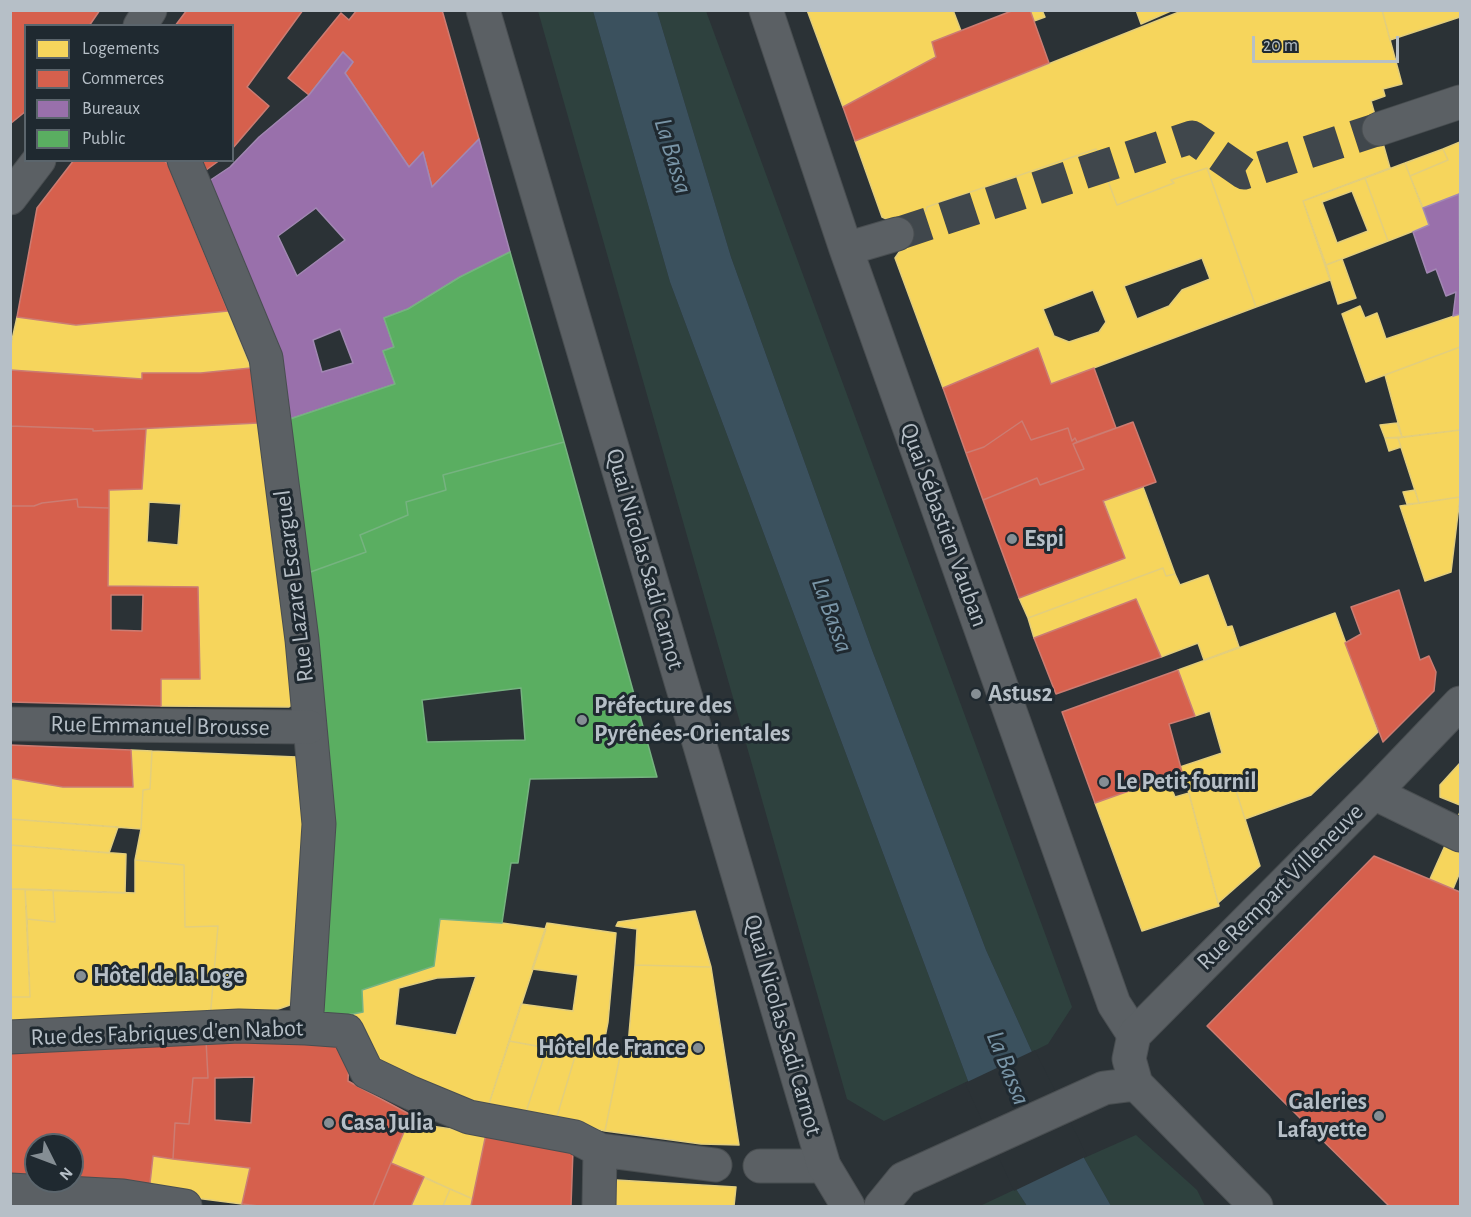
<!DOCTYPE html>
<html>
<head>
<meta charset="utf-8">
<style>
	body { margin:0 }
	#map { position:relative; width:1471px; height:1217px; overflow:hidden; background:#2b3236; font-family:"Alegreya Sans",sans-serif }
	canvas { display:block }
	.frame { position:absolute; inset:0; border:12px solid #b6bfc7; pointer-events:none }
	.legend { position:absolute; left:24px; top:24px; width:210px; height:138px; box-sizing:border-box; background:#1f2930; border:2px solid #5b656c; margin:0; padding:8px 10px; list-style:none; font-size:18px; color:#b6bfc7 }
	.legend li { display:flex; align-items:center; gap:12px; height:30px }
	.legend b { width:30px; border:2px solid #5b656c }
	.north { position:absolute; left:24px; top:1133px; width:60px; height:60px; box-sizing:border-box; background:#1f2930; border:2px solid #5b656c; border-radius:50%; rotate:132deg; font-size:16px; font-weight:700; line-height:24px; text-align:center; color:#b6bfc7 }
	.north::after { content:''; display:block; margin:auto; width:21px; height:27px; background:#858e94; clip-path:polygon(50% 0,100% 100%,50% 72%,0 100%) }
	.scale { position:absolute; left:1252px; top:36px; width:147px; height:27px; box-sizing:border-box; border:3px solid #b6bfc7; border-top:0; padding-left:8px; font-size:18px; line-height:21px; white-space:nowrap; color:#b6bfc7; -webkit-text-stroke:4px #1f2930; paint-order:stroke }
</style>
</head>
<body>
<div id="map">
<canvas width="1471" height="1217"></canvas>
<div class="frame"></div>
<ul class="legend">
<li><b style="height:16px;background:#f6d55c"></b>Logements</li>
<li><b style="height:16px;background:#d6604d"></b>Commerces</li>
<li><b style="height:16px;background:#9970ab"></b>Bureaux</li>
<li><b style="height:16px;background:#5aae61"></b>Public</li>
</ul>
<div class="north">N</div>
<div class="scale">20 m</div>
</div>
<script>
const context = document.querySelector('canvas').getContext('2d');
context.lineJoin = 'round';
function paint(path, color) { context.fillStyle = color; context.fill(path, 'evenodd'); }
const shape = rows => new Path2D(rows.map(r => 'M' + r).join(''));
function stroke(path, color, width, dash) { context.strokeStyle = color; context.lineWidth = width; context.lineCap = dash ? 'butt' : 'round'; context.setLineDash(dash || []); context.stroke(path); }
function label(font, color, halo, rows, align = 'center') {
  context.font = font + ' "Alegreya Sans",sans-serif'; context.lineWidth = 6; context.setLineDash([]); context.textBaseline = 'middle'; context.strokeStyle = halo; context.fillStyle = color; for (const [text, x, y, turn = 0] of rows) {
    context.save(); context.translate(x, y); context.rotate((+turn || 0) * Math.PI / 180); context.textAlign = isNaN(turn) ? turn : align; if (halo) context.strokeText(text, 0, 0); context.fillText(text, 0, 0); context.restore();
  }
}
paint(shape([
	[538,11,593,11,670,282,968,1081,884,1121,847,1099],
	[657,11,706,11,1072,1007,1048,1044,1032,1052,986,950,872,650,731,257],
	[1136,1135,1197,1190,1205,1206,1111,1206,1084,1158],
	[1016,1189,1027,1206,980,1206]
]), '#2e413e');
paint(shape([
	[593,11,657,11,731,257,872,650,986,950,1032,1052,1084,1158,1111,1206,1027,1206,1016,1189,968,1081,670,282]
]), '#3b515e');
paint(shape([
	[1035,1050,1087,1156,1014,1191,965,1083]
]), '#2b3236');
const homes = shape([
	[807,10,953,10,961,31,932,42,936,57,843,107,807,10],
	[1030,10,1042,10,1045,17,1034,21,1030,10],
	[1136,10,1173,10,1141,24,1136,10],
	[1184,10,1382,10,1402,84,1383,89,1385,96,1371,101,1390,168,1303,201,1330,280,1256,307,1207,168,1171,180,1174,183,1117,205,1096,149,927,207,926,211,893,222,882,217,855,141,1184,10],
	[1382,10,1460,10,1460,17,1390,40,1382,10],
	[1460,142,1460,194,1423,208,1410,176,1448,160,1443,149,1460,142],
	[1096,149,1117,205,1174,183,1171,180,1207,168,1256,307,1051,384,1038,348,943,388,895,258,902,248,893,222,926,211,927,207,1096,149],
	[1202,258,1210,279,1182,290,1169,306,1137,319,1124,286,1202,258],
	[1093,290,1106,322,1099,332,1069,342,1054,336,1043,309,1093,290],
	[1443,149,1448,160,1410,176,1405,163,1443,149],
	[1405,163,1429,225,1388,241,1365,178,1405,163],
	[1365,178,1388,241,1326,265,1303,201,1365,178],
	[1352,191,1368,231,1337,243,1322,202,1352,191],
	[1342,259,1356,298,1338,304,1326,265,1342,259],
	[1360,306,1365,318,1377,313,1386,339,1460,314,1460,347,1366,382,1342,314,1360,306],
	[228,311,251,368,201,373,142,373,142,379,10,370,10,349,17,317,76,325,228,311],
	[1460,347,1460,430,1402,437,1385,375,1460,347],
	[258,423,273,502,292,705,289,707,161,706,161,679,200,679,198,587,108,586,109,490,142,489,146,429,258,423],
	[149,502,181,504,178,545,147,542,149,502],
	[1397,423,1402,437,1385,438,1380,425,1397,423],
	[1460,430,1460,497,1419,503,1398,438,1460,430],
	[1385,438,1398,438,1401,447,1389,451,1385,438],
	[1143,487,1175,574,1166,576,1163,568,1028,618,1019,598,1125,558,1104,501,1143,487],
	[1415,490,1419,503,1407,504,1403,492,1415,490],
	[1460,497,1451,572,1425,581,1400,506,1460,497],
	[1163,568,1166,576,1175,574,1180,585,1208,575,1227,627,1232,626,1239,647,1204,660,1198,643,1161,657,1136,599,1034,638,1028,618,1163,568],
	[1335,613,1378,732,1311,795,1245,819,1232,778,1188,790,1180,767,1222,753,1210,711,1195,716,1178,670,1335,613],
	[131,750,152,751,150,789,143,790,141,829,10,819,10,778,63,787,133,787,131,750],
	[152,751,297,757,307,790,290,1005,267,1013,210,1019,218,926,185,927,184,865,135,860,141,829,143,790,150,789,152,751],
	[1460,763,1460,805,1440,797,1440,785,1460,763],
	[1167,777,1175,797,1189,793,1219,906,1142,931,1095,803,1167,777],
	[1232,778,1260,866,1218,903,1188,790,1232,778],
	[1460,812,1460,872,1453,889,1430,879,1460,812],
	[10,819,118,827,109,853,10,845,10,819],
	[10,845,126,854,125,893,10,889,10,845],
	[135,860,184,865,185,927,218,926,210,1019,10,1029,10,997,30,997,27,919,55,922,53,890,135,893,135,860],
	[10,889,25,889,30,997,10,997,10,889],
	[25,889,53,890,55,922,27,919,25,889],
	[695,911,711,967,635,965,637,929,616,926,618,922,695,911],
	[440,919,502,923,546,929,488,1107,398,1076,375,1057,360,1034,354,1014,363,1012,362,990,434,966,440,919],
	[476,976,456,1035,395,1025,399,988,437,978,476,976],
	[547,923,616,933,608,1022,602,1053,620,1056,605,1131,556,1120,576,1053,509,1041,521,1004,573,1011,578,975,532,969,547,923],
	[635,965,711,967,739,1145,701,1144,605,1131,620,1056,627,1057,635,965],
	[509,1041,547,1048,525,1115,488,1107,509,1041],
	[547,1048,576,1053,556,1120,525,1115,547,1048],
	[411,1115,431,1126,486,1134,473,1199,391,1163,411,1115],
	[153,1156,250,1168,242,1204,149,1192,153,1156],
	[424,1177,450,1189,443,1206,411,1206,424,1177],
	[616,1180,736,1187,734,1206,615,1206,616,1180],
	[450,1189,473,1199,471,1206,443,1206,450,1189]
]);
paint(homes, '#f6d55c');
stroke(homes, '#e3ce7c', 1.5);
const shops = shape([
	[10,10,100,10,89,26,26,26,26,111,10,124,10,10],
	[187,10,303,10,247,87,269,106,232,149,232,26,175,26,187,10],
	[357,10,442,10,479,139,432,187,423,152,409,167,345,73,353,62,343,52,309,95,288,78,341,13,349,20,357,10],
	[1014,10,1030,10,1049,63,855,141,843,107,936,57,932,42,1014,10],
	[74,160,163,160,168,164,228,311,76,325,17,317,37,208,74,160],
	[196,160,220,160,202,173,196,160],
	[1038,348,1051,384,1094,368,1116,428,1077,442,1075,438,1072,441,1068,428,1031,440,1022,421,984,447,966,453,943,388,1038,348],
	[251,368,258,423,93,431,93,429,10,426,10,370,142,379,142,373,201,373,251,368],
	[1022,421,1031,440,1068,428,1072,441,1075,438,1077,442,1073,444,1084,469,1040,485,1037,478,983,500,966,453,984,447,1022,421],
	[1133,422,1156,482,1103,501,1125,558,1019,598,983,500,1037,478,1040,485,1084,469,1073,444,1133,422],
	[10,426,93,429,93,431,146,429,142,489,109,490,109,508,78,507,77,499,42,503,34,506,10,506,10,426],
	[77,499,78,507,109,508,108,586,198,587,200,679,161,679,161,706,10,702,10,506,34,506,42,503,77,499],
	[111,595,143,595,142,631,111,630,111,595],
	[1399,590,1420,660,1429,656,1436,672,1434,691,1383,742,1345,643,1361,634,1351,607,1399,590],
	[1136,599,1161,657,1056,694,1034,638,1136,599],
	[1178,670,1195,716,1169,724,1182,772,1095,803,1062,712,1178,670],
	[10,745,131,750,133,787,63,787,10,778,10,745],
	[1374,856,1460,892,1460,1206,1389,1206,1207,1026,1374,856],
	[206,1040,337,1044,349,1060,348,1081,411,1115,373,1206,259,1206,242,1204,250,1168,173,1159,175,1123,189,1124,193,1078,208,1078,206,1040],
	[254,1077,251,1123,215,1120,215,1078,254,1077],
	[206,1040,208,1078,193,1078,189,1124,175,1123,173,1159,153,1156,149,1192,10,1182,10,1046,206,1040],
	[36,1145,72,1145,72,1181,36,1181,36,1145],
	[486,1134,573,1150,571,1206,471,1206,486,1134],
	[391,1163,424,1177,411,1206,373,1206,391,1163]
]);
paint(shops, '#d6604d');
stroke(shops, '#cc7c72', 1.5);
const offices = shape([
	[343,52,353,62,345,73,409,167,423,152,432,187,479,139,510,252,460,277,408,309,384,318,394,347,383,351,395,384,287,420,206,183,230,167,259,137,309,95,343,52],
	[316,208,345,240,297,276,278,236,316,208],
	[340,329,353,363,322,372,313,340,340,329],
	[1459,194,1460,314,1453,316,1456,292,1446,296,1436,269,1427,273,1413,232,1429,225,1423,208,1459,194]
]);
paint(offices, '#9970ab');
stroke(offices, '#a288b3', 1.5);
const public = shape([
	[510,252,564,442,443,475,446,490,406,502,408,515,360,535,366,552,305,574,287,420,395,384,383,351,394,347,384,318,408,309,460,277,510,252],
	[564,442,657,777,530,779,518,863,511,863,502,923,440,919,434,966,362,990,363,1012,332,1018,325,1014,322,1008,305,574,366,552,360,535,408,515,406,502,446,490,443,475,564,442],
	[521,688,525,740,427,742,422,700,521,688]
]);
paint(public, '#5aae61');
stroke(public, '#76b380', 1.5);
stroke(shape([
	[897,234,1192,137,1244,173,1379,129]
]), '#40474c', 33, [33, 16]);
const pedestrian = shape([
	[766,10,846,249,1114,1004,1134,1035],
	[1379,129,1460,102],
	[184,160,266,358,302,640,319,824,306,1028],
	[846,249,897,234],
	[10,1037,239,1026,306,1028,347,1031,367,1072,411,1093,469,1117,575,1137,600,1150,715,1165],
	[760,1166,824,1166],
	[10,1190,123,1196,185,1206],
	[599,1206,600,1150]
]);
const minor = shape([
	[483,10,824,1166,848,1206],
	[140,26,150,10],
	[10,198,39,160],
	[10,724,309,727],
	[1374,793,1460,835],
	[1136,1084,1129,1059,1134,1035,1374,793,1460,703],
	[881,1206,903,1179,1104,1088,1136,1084,1256,1206]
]);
stroke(pedestrian, '#494e51', 35);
stroke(minor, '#494e51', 35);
stroke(pedestrian, '#5b6064', 33);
stroke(minor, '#5b6064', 33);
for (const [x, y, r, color] of [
	[1012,539,6,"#858e94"],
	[976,694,6,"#858e94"],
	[582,720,6,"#858e94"],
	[1104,782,6,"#858e94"],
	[81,976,6,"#858e94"],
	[698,1048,6,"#858e94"],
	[1379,1116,6,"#858e94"],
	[329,1123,6,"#858e94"]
]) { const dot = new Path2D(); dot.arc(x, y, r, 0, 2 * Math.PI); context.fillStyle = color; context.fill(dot); stroke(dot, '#1f2930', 2); }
label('24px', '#b6bfc7', '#1f2930', [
	["Quai Sébastien Vauban",944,525,70],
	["Quai Nicolas Sadi Carnot",645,559,74],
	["Rue Lazare Escarguel",294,586,-97],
	["Rue Emmanuel Brousse",160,726,1],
	["Rue Rempart Villeneuve",1280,887,-45],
	["Quai Nicolas Sadi Carnot",783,1025,74],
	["Rue des Fabriques d'en Nabot",167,1033,-2]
]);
label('bold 24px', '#b6bfc7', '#1f2930', [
	["Espi",1024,539],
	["Astus2",988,694],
	["Préfecture des",594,706],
	["Pyrénées-Orientales",594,734],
	["Le Petit fournil",1116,782],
	["Hôtel de la Loge",93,976],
	["Hôtel de France",686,1048,"right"],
	["Galeries",1367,1102,"right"],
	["Lafayette",1367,1130,"right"],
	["Casa Julia",341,1123]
], 'left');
label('italic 26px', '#7995a7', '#1f2930', [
	["La Bassa",673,156,73],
	["La Bassa",832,615,70],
	["La Bassa",1008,1068,68]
]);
</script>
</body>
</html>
